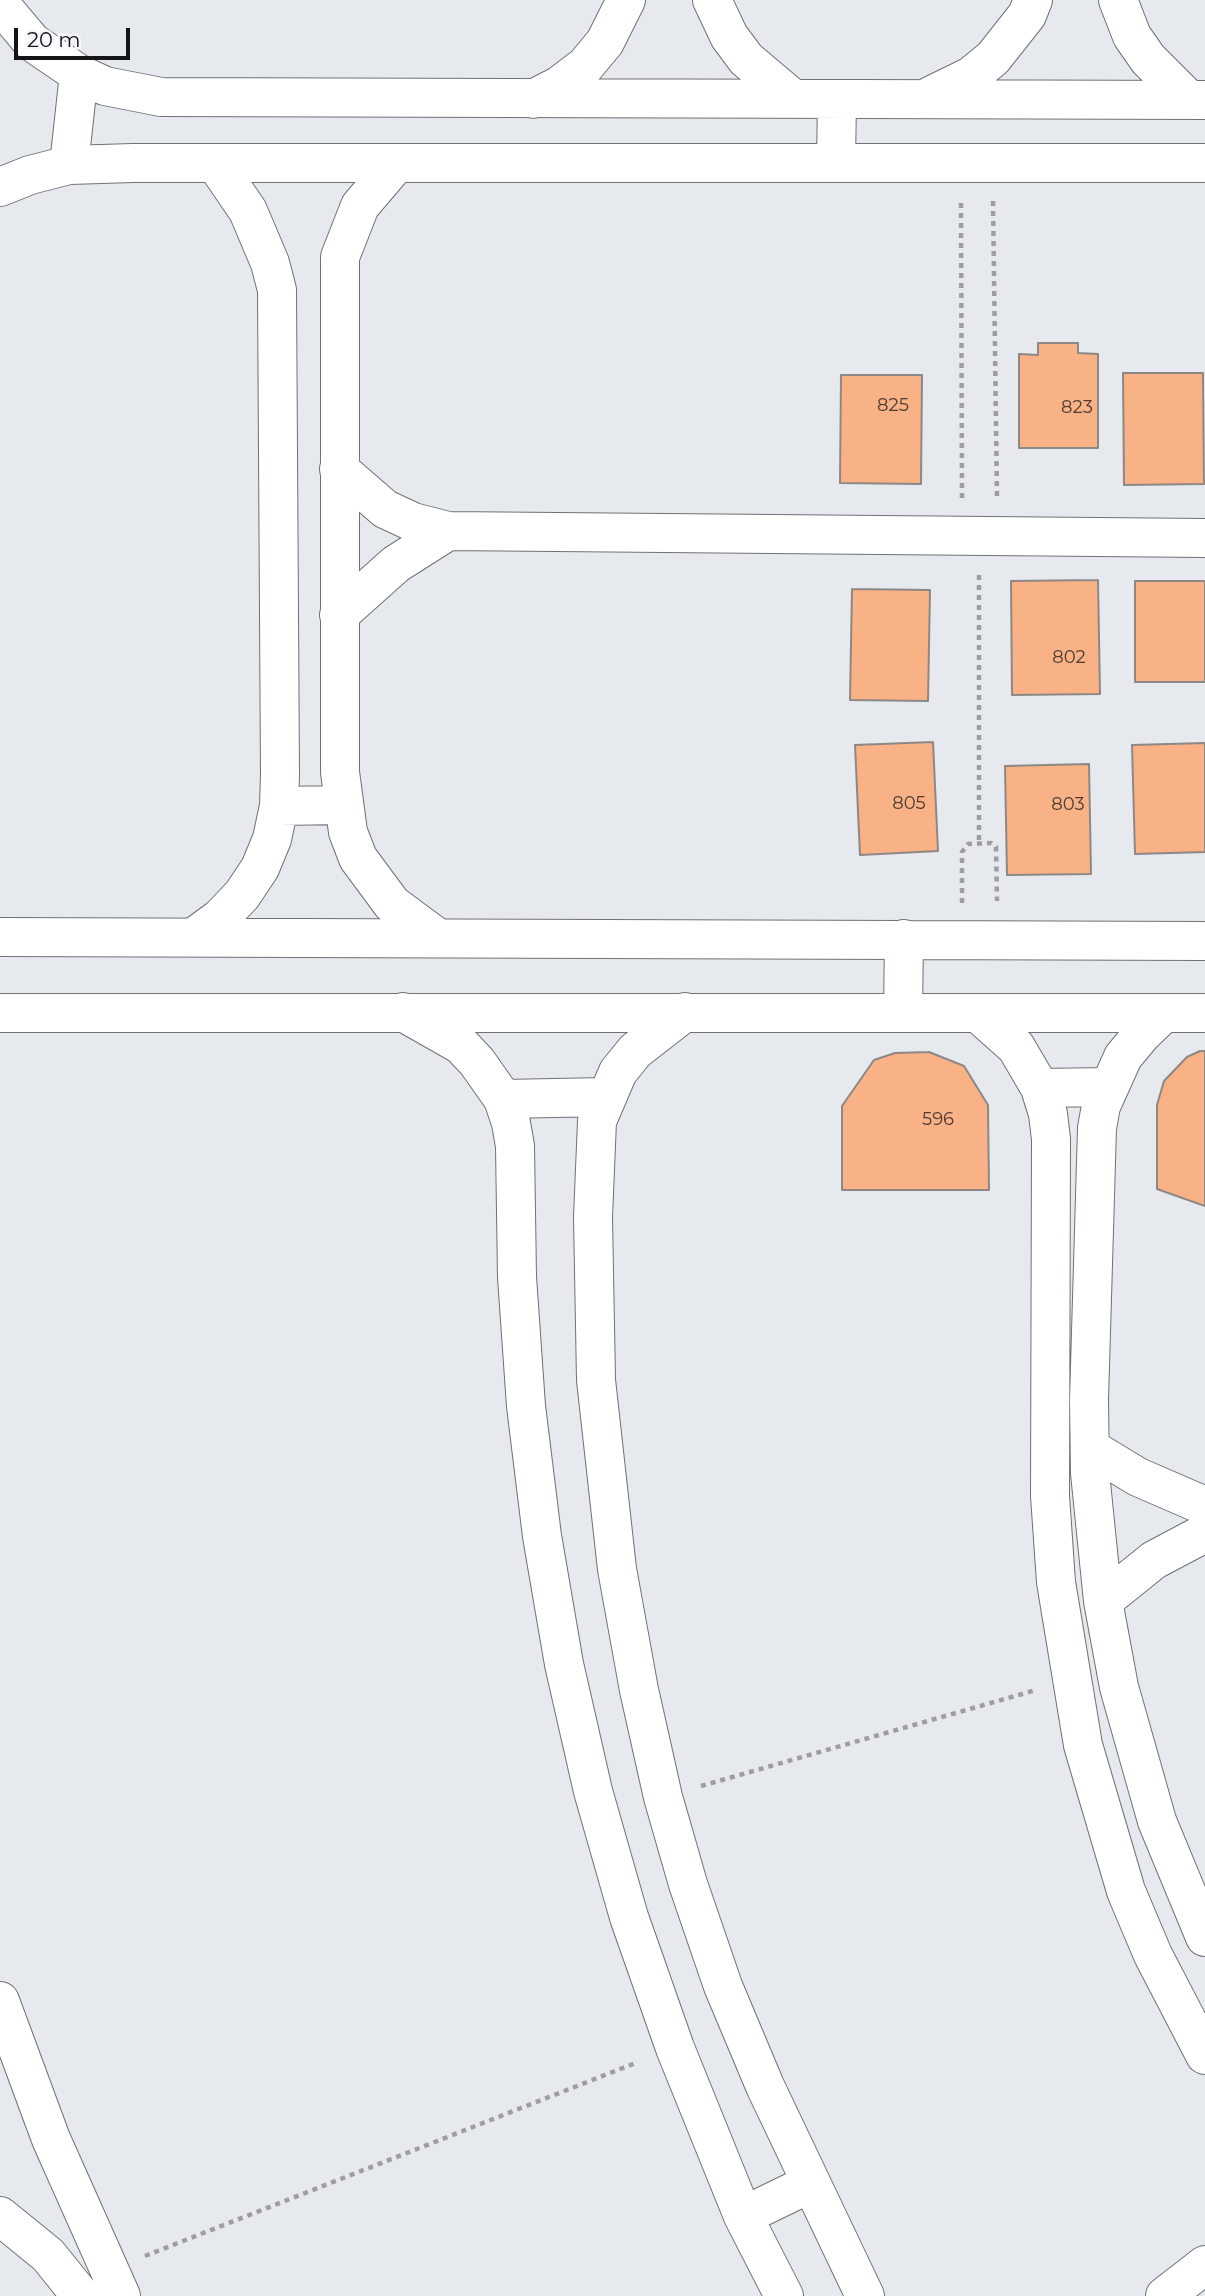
<!DOCTYPE html>
<html>
<head>
<meta charset="utf-8">
<style>
	body { margin:0 }
	#map { position:relative; width:1205px; height:2296px; overflow:hidden; background:#e6e9ed; font-family:Montserrat,sans-serif }
	canvas { display:block }
	.scale { position:absolute; left:14px; top:28px; width:116px; height:32px; box-sizing:border-box; border:4px solid #141517; border-top:0; padding-left:9px; font-size:21px; line-height:24px; white-space:nowrap; color:#141517; -webkit-text-stroke:5px #f4f6fb; paint-order:stroke }
</style>
</head>
<body>
<div id="map">
<canvas width="1205" height="2296"></canvas>
<div class="scale">20 m</div>
</div>
<script>
const context = document.querySelector('canvas').getContext('2d');
context.lineJoin = 'round';
function paint(path, color) { context.fillStyle = color; context.fill(path, 'evenodd'); }
const shape = rows => new Path2D(rows.map(r => 'M' + r).join(''));
function stroke(path, color, width, dash) { context.strokeStyle = color; context.lineWidth = width; context.lineCap = dash ? 'butt' : 'round'; context.setLineDash(dash || []); context.stroke(path); }
function label(font, color, halo, rows, align = 'center') {
  context.font = font + ' Montserrat,sans-serif'; context.lineWidth = 5; context.setLineDash([]); context.textBaseline = 'middle'; context.strokeStyle = halo; context.fillStyle = color; for (const [text, x, y, turn = 0] of rows) {
    context.save(); context.translate(x, y); context.rotate((+turn || 0) * Math.PI / 180); context.textAlign = isNaN(turn) ? turn : align; if (halo) context.strokeText(text, 0, 0); context.fillText(text, 0, 0); context.restore();
  }
}
const building = shape([
	[1038,343,1078,343,1078,353,1098,354,1098,448,1019,448,1019,354,1038,355,1038,343],
	[1123,373,1203,373,1204,484,1124,485,1123,373],
	[841,375,922,375,921,484,840,483,841,375],
	[1098,580,1100,694,1012,695,1011,581,1098,580],
	[1135,581,1205,581,1205,682,1135,682,1135,581],
	[852,589,930,590,928,701,850,700,852,589],
	[933,742,938,851,860,855,855,745,933,742],
	[1205,743,1205,852,1135,854,1132,745,1205,743],
	[1089,764,1091,874,1007,875,1005,766,1089,764],
	[1200,1051,1205,1051,1205,1206,1157,1189,1157,1105,1164,1081,1187,1057,1200,1051],
	[929,1052,964,1066,988,1105,989,1190,842,1190,842,1106,874,1060,895,1053,929,1052]
]);
paint(building, '#f8b286');
stroke(building, '#8d8886', 2);
const minor = shape([
	[712,0,729,36,746,59,791,97],
	[1118,0,1132,36,1148,59,1188,99],
	[0,4,32,42,79,74,105,86,161,97,1205,100],
	[930,96,971,76,993,58,1027,15,1033,0],
	[533,99,560,85,585,66,605,42,626,0],
	[836,163,837,99],
	[69,165,79,74],
	[395,165,360,206,340,257,340,772,348,832,358,858,392,904,438,938],
	[0,187,30,175,69,165,133,163,1205,163],
	[339,469,385,509,413,522,448,531,1205,538],
	[339,615,396,564,448,531],
	[279,806,343,805],
	[0,937,1205,941],
	[194,937,220,918,242,895,260,868,272,839,279,806,280,775,277,290,270,263,248,211,216,164],
	[403,1012,461,1045,477,1062,503,1099,511,1123,515,1146,517,1277,526,1406,542,1536,564,1664,593,1791,629,1917,675,2048,743,2216,784,2296],
	[685,1012,635,1051,618,1072,597,1121,593,1217,596,1380,617,1569,639,1690,663,1797,688,1884,723,1986,765,2086,865,2296],
	[903,1012,904,939],
	[0,1013,1205,1013],
	[1164,1013,1142,1034,1123,1057,1101,1106,1097,1128,1089,1400,1090,1473,1103,1601,1119,1687,1157,1821,1205,1937],
	[979,1014,1016,1047,1040,1088,1048,1114,1051,1139,1050,1496,1056,1582,1083,1745,1126,1891,1153,1955,1205,2055],
	[1040,1088,1109,1087],
	[503,1099,605,1097],
	[1090,1448,1138,1477,1205,1506],
	[1103,1601,1154,1560,1205,1533],
	[743,2216,811,2183],
	[1165,2296,1205,2265]
]);
const secondary = shape([
	[0,2001,51,2139,121,2296],
	[0,2216,48,2255,81,2296]
]);
stroke(minor, '#6f7175', 40);
stroke(secondary, '#6f7175', 40);
stroke(shape([
	[993,201,997,497],
	[961,203,962,498],
	[979,575,979,844],
	[962,903,962,852,968,844,991,843,996,847,997,901],
	[701,1786,1036,1690],
	[145,2256,638,2062]
]), '#9c9ea2', 4.5, [5, 5]);
stroke(minor, '#fff', 38);
stroke(secondary, '#fff', 38);
label('18px', '#4d3c33', null, [
	["825",893,406],
	["823",1077,408],
	["802",1069,658],
	["805",909,804],
	["803",1068,805],
	["596",938,1120]
]);
</script>
</body>
</html>
